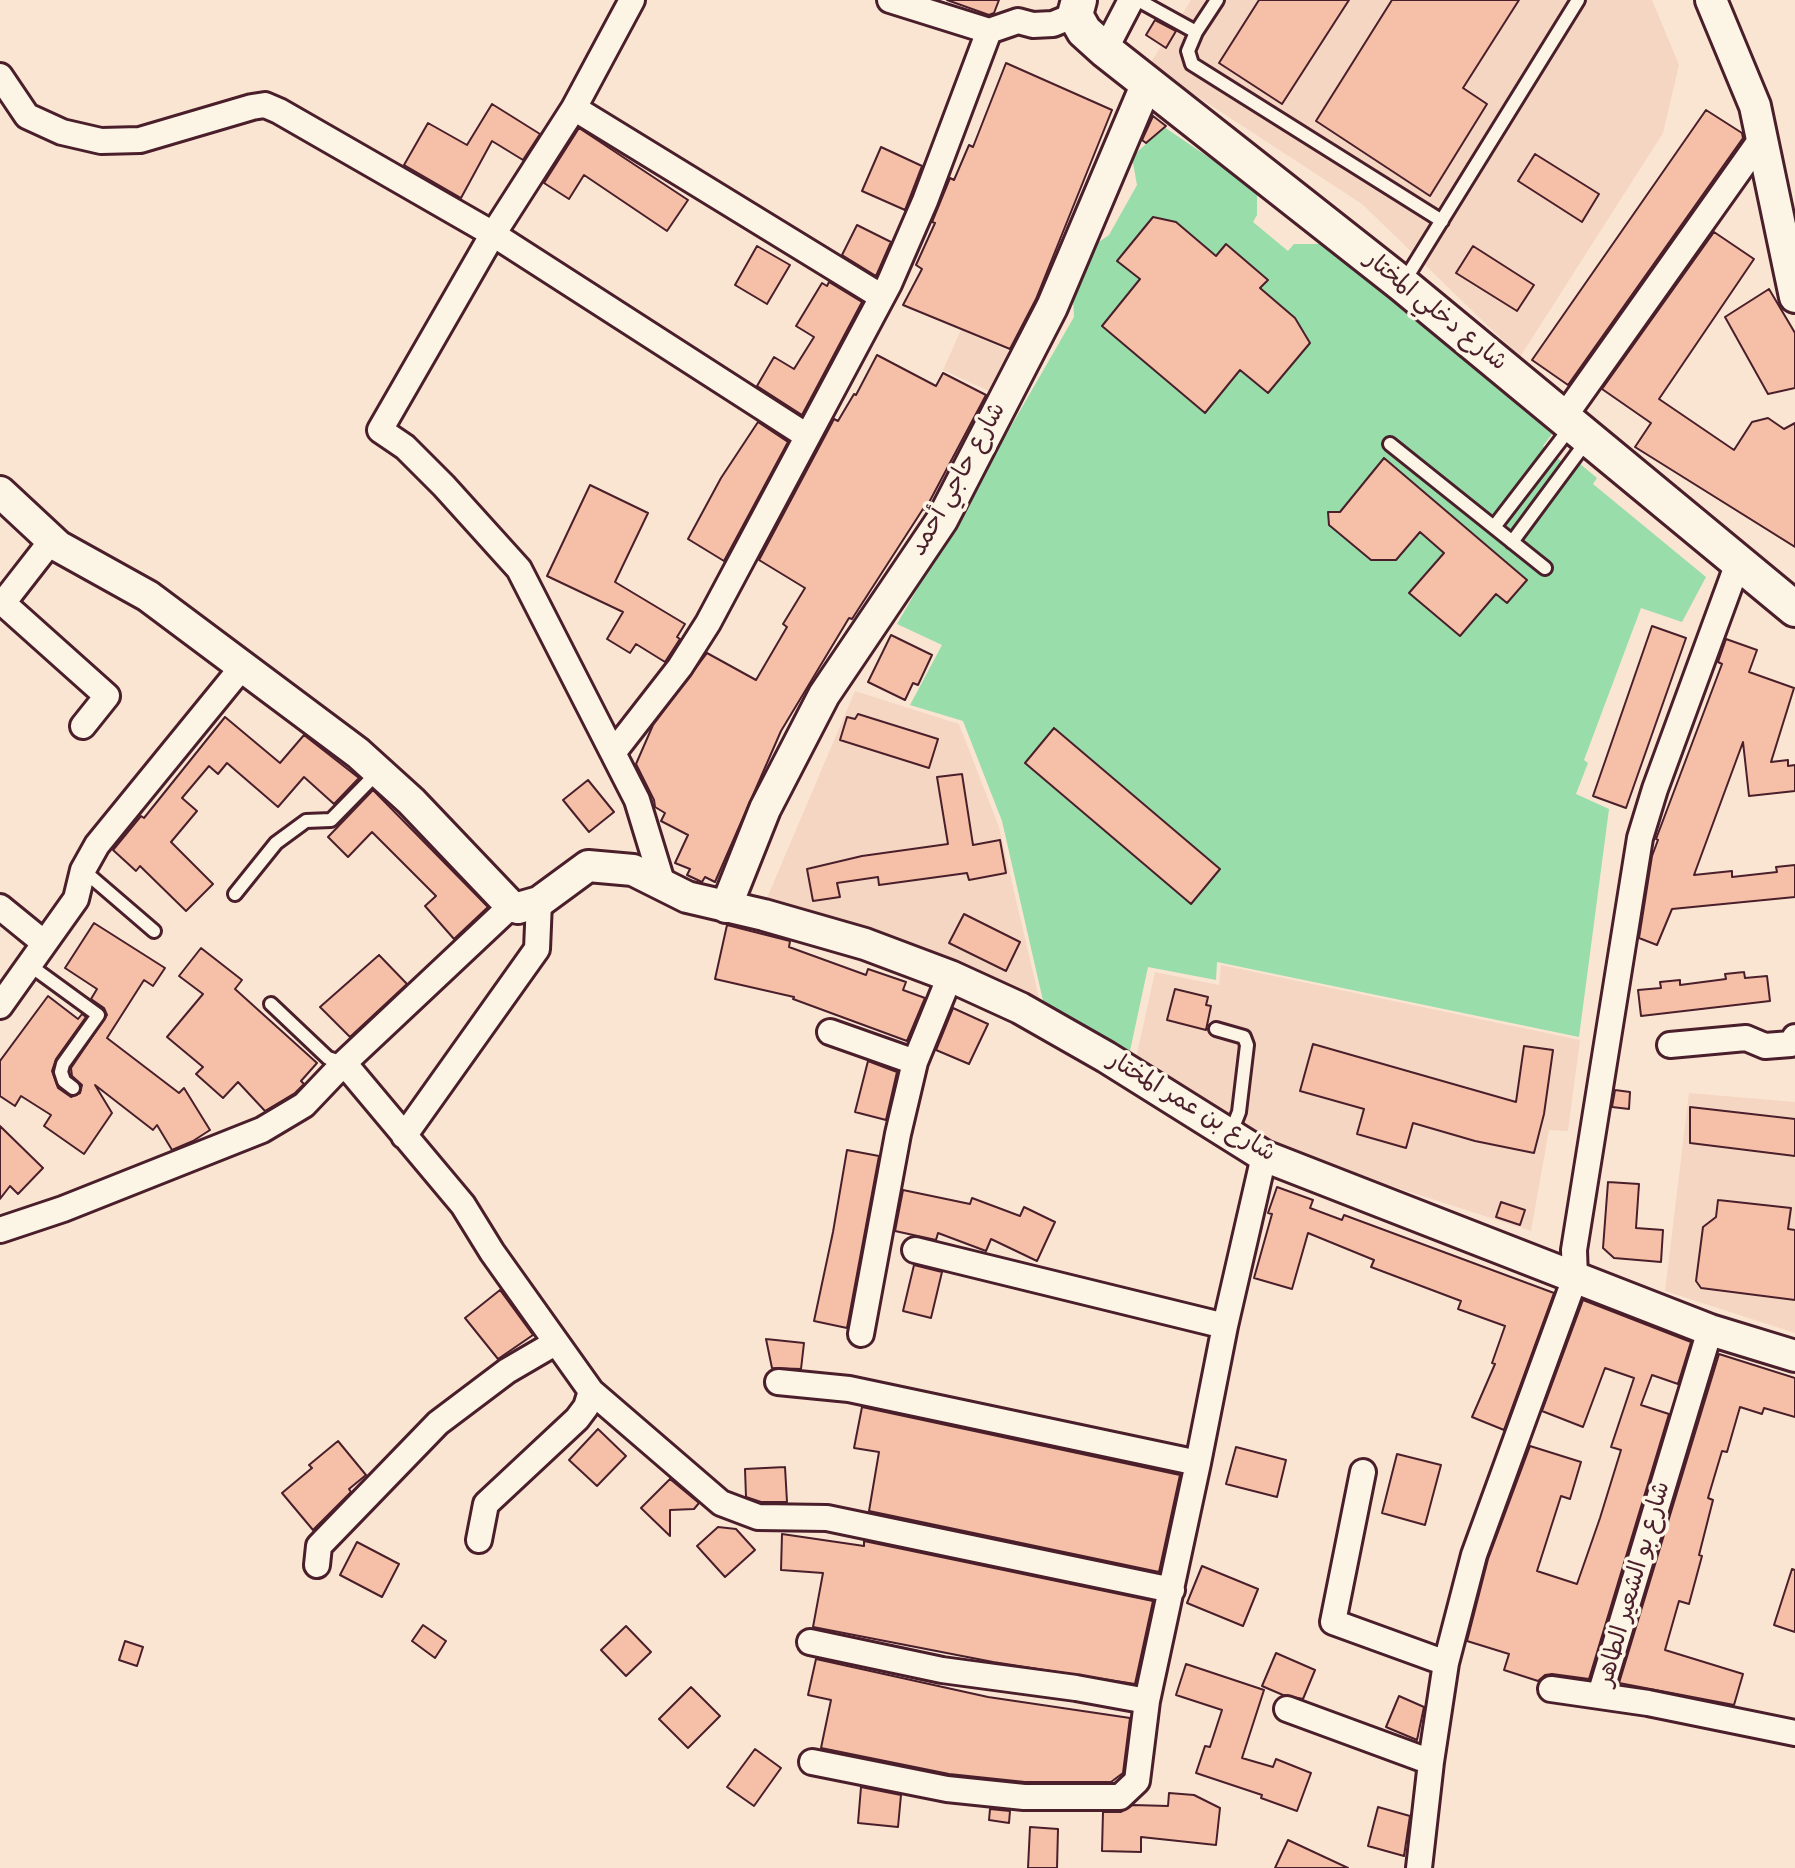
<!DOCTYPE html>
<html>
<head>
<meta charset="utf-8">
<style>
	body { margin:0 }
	canvas { display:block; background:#fae5d2 }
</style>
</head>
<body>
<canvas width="1795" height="1868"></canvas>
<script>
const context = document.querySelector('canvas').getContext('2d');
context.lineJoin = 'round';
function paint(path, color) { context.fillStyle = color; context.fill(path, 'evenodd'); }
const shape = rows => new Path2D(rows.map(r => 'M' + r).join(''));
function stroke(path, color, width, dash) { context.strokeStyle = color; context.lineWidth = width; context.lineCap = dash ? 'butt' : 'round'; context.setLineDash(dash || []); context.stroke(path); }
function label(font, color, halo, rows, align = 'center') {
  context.font = font + ' Mynerve,"Playpen Sans Arabic",sans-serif'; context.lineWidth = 7; context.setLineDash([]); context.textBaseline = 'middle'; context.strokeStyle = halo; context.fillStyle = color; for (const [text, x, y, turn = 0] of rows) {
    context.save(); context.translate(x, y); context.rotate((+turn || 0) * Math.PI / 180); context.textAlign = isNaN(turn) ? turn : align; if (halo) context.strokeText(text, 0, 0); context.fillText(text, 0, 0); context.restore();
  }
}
paint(shape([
	[1191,0,1652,0,1679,65,1663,133,1520,357,1362,204,1149,65],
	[961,330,1009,351,991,392,943,370],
	[855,691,959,724,999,827,1039,998,929,955,767,898],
	[1221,965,1580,1040,1568,1131,1549,1130,1531,1231,1261,1144,1136,1058,1155,972,1219,985],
	[1689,1093,1795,1102,1795,1333,1665,1291]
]), '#f5d6c2');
paint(shape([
	[1164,127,1257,190,1257,215,1253,222,1288,251,1294,244,1324,244,1552,434,1543,446,1572,470,1579,463,1597,478,1593,484,1706,577,1682,622,1641,608,1584,760,1588,763,1576,794,1609,809,1579,1037,1217,962,1216,980,1148,967,1130,1051,1044,1005,1002,821,963,721,910,705,942,645,897,624,1074,317,1073,297,1099,242,1109,235,1137,185,1132,157]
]), '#98ddaa');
const building = shape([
	[947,0,999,0,994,13,989,15,947,0],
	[1259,0,1349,0,1282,104,1219,63,1259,0],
	[1392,0,1519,0,1463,88,1487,104,1430,196,1316,121,1392,0],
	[1155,20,1176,31,1166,48,1146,35,1155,20],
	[1006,63,1112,110,1036,299,1010,349,903,305,922,269,916,265,935,223,932,222,950,178,954,180,969,145,973,147,1006,63],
	[492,104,540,134,523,160,492,141,461,198,404,165,428,123,467,145,492,104],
	[1706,110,1742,133,1743,138,1568,385,1532,360,1706,110],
	[1153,116,1166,126,1146,143,1142,140,1153,116],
	[579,128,688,200,667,231,584,175,569,199,544,183,579,128],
	[881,147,922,166,905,210,862,191,881,147],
	[1535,154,1599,194,1582,222,1518,181,1535,154],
	[1153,217,1176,222,1216,256,1226,244,1268,280,1260,288,1295,318,1310,343,1268,393,1240,370,1205,413,1102,326,1140,279,1117,261,1153,217],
	[857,225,891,242,876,276,842,255,857,225],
	[1714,232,1754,259,1659,399,1734,450,1752,422,1768,418,1784,429,1795,423,1795,547,1635,447,1651,423,1602,389,1714,232],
	[757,246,790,265,767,304,735,285,757,246],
	[1473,246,1534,285,1517,311,1456,273,1473,246],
	[829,282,862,302,802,415,757,386,774,357,794,369,814,337,796,326,822,283,827,286,829,282],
	[1769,289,1795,333,1795,388,1768,394,1725,317,1769,289],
	[877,355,936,386,943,373,986,395,925,510,923,509,852,619,849,618,781,731,715,882,705,877,702,882,687,875,690,869,675,863,688,835,661,821,665,813,655,807,654,800,636,764,653,725,707,653,756,680,787,627,783,624,805,588,759,560,834,419,838,421,854,394,856,395,877,355],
	[758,422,788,442,724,561,688,539,721,478,758,422],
	[1384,458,1527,580,1507,603,1496,594,1460,636,1409,593,1444,553,1420,532,1396,560,1371,560,1329,525,1328,512,1340,512,1384,458],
	[590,485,648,513,615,582,685,624,677,637,680,639,665,662,636,644,630,653,607,639,623,612,547,576,590,485],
	[1652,626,1686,638,1626,808,1593,796,1652,626],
	[891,635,932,655,918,685,913,683,905,700,868,682,891,635],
	[1726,639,1757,650,1749,672,1794,688,1771,762,1788,760,1788,766,1795,765,1795,791,1749,796,1743,742,1694,875,1732,871,1732,877,1777,872,1776,867,1795,865,1795,897,1672,909,1657,945,1639,938,1652,856,1658,840,1656,839,1722,664,1718,662,1726,639],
	[858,714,938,739,929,768,840,740,847,717,855,719,858,714],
	[225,717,280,763,304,735,359,778,334,804,304,777,278,807,227,763,218,774,209,766,182,798,197,811,171,842,213,884,186,911,140,866,136,871,113,850,141,816,144,818,225,717],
	[1054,728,1220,869,1191,904,1025,763,1054,728],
	[962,774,973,845,1000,840,1006,873,969,880,967,873,879,885,878,877,837,883,840,897,813,901,807,869,862,856,948,844,937,777,962,774],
	[588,780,614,812,589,832,563,800,588,780],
	[373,790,488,907,454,939,425,906,436,896,372,832,348,857,328,837,373,790],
	[964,914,1020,942,1006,971,949,943,964,914],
	[94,923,165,968,153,986,144,980,107,1038,179,1093,184,1088,210,1130,193,1141,172,1150,157,1125,153,1130,95,1085,112,1113,84,1154,44,1126,51,1115,21,1096,15,1106,0,1096,0,1061,48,996,78,1019,82,1014,86,1017,56,1059,52,1071,58,1088,71,1097,80,1093,82,1085,72,1076,71,1068,107,1015,104,1008,91,999,97,989,65,968,94,923],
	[727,925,790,941,789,947,866,975,868,969,906,982,903,990,925,998,907,1041,793,999,794,997,715,979,727,925],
	[201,948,242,980,235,989,317,1063,301,1081,304,1084,295,1093,265,1111,238,1082,223,1098,196,1074,203,1067,167,1037,203,994,179,976,201,948],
	[379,955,407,984,350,1037,320,1007,379,955],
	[1744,972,1745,978,1767,976,1770,1001,1641,1016,1638,990,1661,988,1660,982,1680,980,1680,985,1726,979,1725,974,1744,972],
	[1175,989,1208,997,1206,1005,1211,1006,1206,1030,1167,1020,1175,989],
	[953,1008,988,1024,969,1064,936,1050,953,1008],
	[1313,1044,1516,1102,1524,1046,1553,1050,1544,1114,1534,1153,1475,1141,1413,1123,1406,1148,1357,1134,1364,1109,1300,1091,1313,1044],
	[868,1061,897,1072,886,1120,855,1112,868,1061],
	[1615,1090,1630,1092,1629,1109,1612,1107,1615,1090],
	[1690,1107,1795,1119,1795,1156,1690,1143,1690,1107],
	[0,1126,43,1168,18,1194,10,1186,0,1199,0,1126],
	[847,1150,879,1156,847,1328,814,1321,833,1232,847,1150],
	[1608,1182,1639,1184,1636,1228,1663,1230,1661,1262,1614,1258,1603,1248,1608,1182],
	[1277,1187,1313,1200,1310,1208,1342,1220,1344,1215,1554,1293,1504,1430,1472,1417,1495,1364,1492,1363,1505,1326,1458,1309,1461,1301,1371,1267,1374,1260,1308,1233,1292,1289,1254,1278,1272,1214,1268,1213,1277,1187],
	[903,1190,970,1204,972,1198,1020,1216,1024,1207,1055,1222,1037,1261,991,1239,986,1251,938,1233,936,1240,895,1231,903,1190],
	[1718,1200,1791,1208,1788,1229,1795,1230,1795,1300,1701,1288,1696,1281,1703,1227,1716,1217,1718,1200],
	[1501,1202,1525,1210,1520,1225,1496,1217,1501,1202],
	[914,1265,942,1272,931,1318,903,1311,914,1265],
	[500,1290,533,1335,498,1359,465,1318,500,1290],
	[1583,1300,1691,1342,1678,1384,1652,1375,1641,1405,1669,1414,1589,1679,1552,1674,1545,1675,1538,1681,1504,1670,1509,1654,1467,1641,1488,1559,1530,1446,1581,1462,1570,1499,1561,1496,1537,1571,1577,1584,1600,1518,1621,1450,1611,1447,1634,1378,1605,1368,1583,1427,1542,1411,1583,1300],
	[766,1339,804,1343,801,1369,772,1368,766,1339],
	[1719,1354,1795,1378,1795,1417,1764,1408,1762,1414,1740,1407,1727,1452,1722,1451,1708,1498,1713,1500,1699,1555,1702,1556,1689,1604,1679,1601,1665,1650,1743,1674,1734,1705,1619,1683,1719,1354],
	[862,1407,1180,1475,1159,1572,869,1511,879,1452,854,1448,862,1407],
	[598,1429,626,1456,597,1486,569,1460,598,1429],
	[338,1441,366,1475,349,1489,351,1492,313,1530,282,1493,312,1468,309,1465,338,1441],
	[1236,1447,1286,1460,1277,1497,1226,1484,1236,1447],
	[1397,1454,1441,1465,1425,1525,1382,1513,1397,1454],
	[785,1467,787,1502,761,1502,746,1497,745,1469,785,1467],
	[670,1479,699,1503,694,1509,670,1510,670,1536,641,1508,670,1479],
	[718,1527,736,1529,755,1550,725,1577,697,1546,718,1527],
	[782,1534,864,1546,864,1541,1153,1601,1135,1684,993,1662,813,1627,823,1573,781,1570,782,1534],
	[357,1542,399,1564,382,1597,340,1575,357,1542],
	[1202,1566,1258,1589,1243,1626,1187,1603,1202,1566],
	[1792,1569,1795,1570,1795,1632,1774,1625,1792,1569],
	[423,1625,446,1641,435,1658,412,1641,423,1625],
	[626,1626,651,1652,626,1676,601,1650,626,1626],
	[125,1641,143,1647,137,1666,119,1660,125,1641],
	[1276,1653,1315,1670,1303,1699,1283,1695,1262,1686,1276,1653],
	[816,1659,988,1697,1130,1718,1123,1773,1111,1782,1025,1782,949,1774,821,1748,831,1700,808,1695,816,1659],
	[1186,1664,1264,1690,1242,1758,1273,1767,1276,1759,1311,1773,1297,1811,1261,1798,1262,1795,1196,1773,1205,1746,1210,1747,1222,1710,1176,1695,1186,1664],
	[691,1687,720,1716,688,1748,659,1719,691,1687],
	[1399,1696,1424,1707,1417,1740,1386,1727,1399,1696],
	[755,1749,781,1768,754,1806,727,1787,755,1749],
	[861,1787,901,1795,898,1827,858,1823,861,1787],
	[1169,1793,1194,1795,1220,1808,1216,1845,1141,1837,1141,1852,1102,1851,1103,1812,1121,1812,1133,1805,1168,1806,1169,1793],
	[1378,1807,1410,1816,1404,1856,1368,1846,1378,1807],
	[990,1809,1010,1811,1009,1823,989,1820,990,1809],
	[1030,1827,1058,1829,1057,1868,1028,1868,1030,1827],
	[1288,1840,1348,1868,1275,1868,1288,1840]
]);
paint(building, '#f5c0a7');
stroke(building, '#4a1f2b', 2);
const service = shape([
	[1138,0,1196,32,1217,0],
	[1196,32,1188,51,1192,64,1442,221],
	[1403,283,1578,0],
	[1390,444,1545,568],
	[1494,527,1570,428],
	[1512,542,1586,442],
	[83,870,154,931],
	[235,894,276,843,306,821,331,820,379,771],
	[28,964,98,1015,63,1064,61,1072,64,1081,73,1088],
	[271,1004,328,1058,344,1063],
	[1216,1029,1244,1037,1247,1045,1239,1112,1230,1135]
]);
const minor = shape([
	[632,0,574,108,490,239,380,430,405,447,444,486,519,569,637,800,663,885],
	[890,0,989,31,1018,21,1033,25,1053,24,1075,15],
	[1105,50,1131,0],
	[0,76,27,116,62,132,101,141,140,140,252,107,265,105,279,111,493,234,807,436],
	[574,108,882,297],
	[1564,417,1762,138],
	[52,540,3,603,107,696,83,726],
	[613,753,680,667,708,623,889,284,925,201,989,31],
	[0,907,43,942],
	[0,1006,76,899,83,870,97,845,243,666],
	[830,1032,915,1062],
	[1670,1045,1746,1038,1765,1046,1791,1044,1795,1037],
	[344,1063,463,1205,492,1252,591,1391,721,1503,758,1517,827,1518,1172,1590],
	[404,1136,537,949,539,902],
	[0,1230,63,1209,262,1130,304,1105,344,1063,511,906],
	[915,1250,1225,1326],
	[861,1334,898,1134,915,1062,950,976],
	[778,1382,849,1389,1198,1463],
	[1363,1472,1333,1622,1446,1663],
	[479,1540,486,1504,577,1419,586,1407,591,1391],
	[317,1565,319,1546,438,1423,507,1371,555,1343],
	[810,1642,942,1670,1076,1688,1147,1701],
	[1551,1689,1648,1703,1795,1733],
	[1600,1695,1710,1330],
	[1287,1709,1431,1762],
	[812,1762,947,1789,1024,1797,1120,1797,1137,1781,1147,1701,1198,1463,1225,1326,1264,1156],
	[1419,1868,1431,1762,1446,1663,1474,1555,1575,1278,1574,1250,1640,838,1655,789,1738,563]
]);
const tertiary = shape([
	[1711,0,1755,106,1795,297],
	[0,492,58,546,148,596,358,753,411,801,511,906,518,908,539,902,588,866,633,870,687,897,764,915,865,944,950,976,1020,1008,1106,1057,1264,1156,1710,1330,1795,1356],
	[726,907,765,809,824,695,942,520,1052,307,1147,83]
]);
const secondary = shape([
	[1079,0,1075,15,1084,31,1105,50,1402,284,1795,609]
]);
stroke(service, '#4a1f2b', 18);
stroke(minor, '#4a1f2b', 30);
stroke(tertiary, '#4a1f2b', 36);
stroke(secondary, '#4a1f2b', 40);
stroke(service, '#fcf5e5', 12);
stroke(minor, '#fcf5e5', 24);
stroke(tertiary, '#fcf5e5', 30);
stroke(secondary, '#fcf5e5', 34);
label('24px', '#4a1f2b', '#fcf5e5', [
	["شارع دخلي المختار",1435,312,39],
	["شارع حاجي أحمد",959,480,-61],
	["شارع بن عمر المختار",1191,1108,31],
	["شارع بو الشعير الطاهر",1635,1584,-74]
]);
</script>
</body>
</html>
